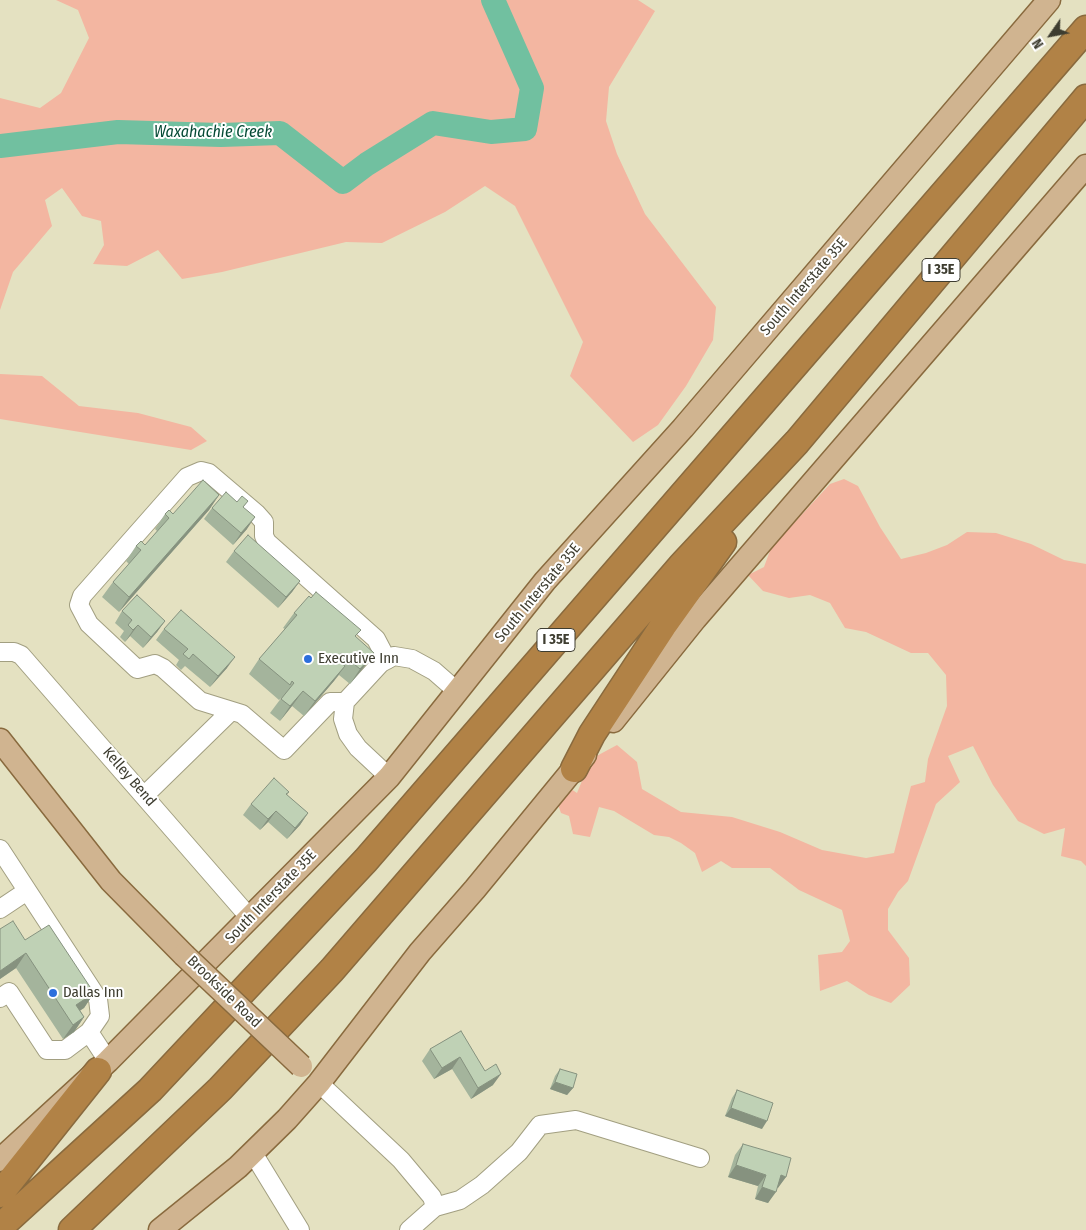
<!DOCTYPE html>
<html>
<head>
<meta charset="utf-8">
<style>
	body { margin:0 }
	#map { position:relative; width:1086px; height:1230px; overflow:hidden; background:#e4e1c1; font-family:"Fira Sans Condensed",sans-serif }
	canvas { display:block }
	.north { position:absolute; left:1026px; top:10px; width:50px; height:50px; -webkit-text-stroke:4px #fff; paint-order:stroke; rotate:237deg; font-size:14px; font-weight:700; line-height:20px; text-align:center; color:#3e3d30 }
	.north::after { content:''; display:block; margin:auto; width:18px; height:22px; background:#3e3d30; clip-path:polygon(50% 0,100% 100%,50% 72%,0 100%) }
</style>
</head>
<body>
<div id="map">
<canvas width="1086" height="1230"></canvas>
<div class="north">N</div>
</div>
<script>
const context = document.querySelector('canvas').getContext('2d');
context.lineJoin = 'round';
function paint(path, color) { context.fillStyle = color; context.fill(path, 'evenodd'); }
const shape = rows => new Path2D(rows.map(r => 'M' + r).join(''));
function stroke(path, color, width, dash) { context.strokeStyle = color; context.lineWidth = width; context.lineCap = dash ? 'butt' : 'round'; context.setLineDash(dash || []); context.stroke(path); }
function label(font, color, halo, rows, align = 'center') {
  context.font = font + ' "Fira Sans Condensed",sans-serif'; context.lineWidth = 4; context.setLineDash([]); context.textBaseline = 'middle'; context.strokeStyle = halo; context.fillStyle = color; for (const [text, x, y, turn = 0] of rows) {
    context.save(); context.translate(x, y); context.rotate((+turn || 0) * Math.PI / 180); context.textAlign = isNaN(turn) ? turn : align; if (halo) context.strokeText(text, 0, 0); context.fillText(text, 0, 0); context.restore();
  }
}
paint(shape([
	[56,0,638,0,655,11,609,87,606,121,617,154,645,214,716,307,713,340,686,386,658,425,633,442,570,376,583,342,515,206,485,186,445,212,382,243,346,242,222,272,182,279,158,250,127,266,93,264,104,245,101,221,82,216,62,188,45,200,52,226,13,272,0,310,0,98,40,108,61,93,89,38,78,10],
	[0,374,42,376,79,406,138,413,191,427,207,441,191,450,0,419],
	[844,479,858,486,880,527,901,559,926,553,947,545,967,532,996,533,1031,544,1064,560,1086,564,1086,866,1081,861,1061,856,1065,828,1044,834,1018,821,993,785,973,746,948,756,960,782,936,804,908,881,898,892,888,909,888,930,909,958,910,985,891,1003,869,995,847,981,820,991,818,955,842,952,850,941,842,910,799,890,770,868,732,868,721,861,702,872,695,853,681,843,669,837,654,835,614,811,599,807,590,837,573,834,569,816,561,813,556,799,568,787,577,793,591,759,617,745,637,762,642,789,681,812,732,817,780,832,822,850,866,858,894,853,911,786,925,782,928,759,947,706,946,675,928,653,911,653,866,632,845,628,830,603,810,595,789,598,763,591,748,575,764,567,771,548,830,484]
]), '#f3b6a1');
stroke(shape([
	[0,146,118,132,221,135,280,133,343,182,367,164,433,123,491,132,525,129,532,88,493,0]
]), '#71c0a0', 24);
const minor = shape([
	[0,652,14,652,21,655,250,918],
	[345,702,330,702,284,750,242,714,200,701,163,668,155,664,137,669,89,624,79,605,82,596,187,477,201,471,209,473,256,513,264,522,264,536,267,542,376,639,387,660],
	[389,777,358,748,348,734,343,719,345,702,381,663,394,656,412,659,434,671,458,692],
	[145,795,231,711],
	[0,849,98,999,100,1016,89,1032,108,1061],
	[0,909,27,891],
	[0,998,9,992,47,1050,65,1050,89,1032],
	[319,1083,401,1160,432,1197,435,1207,409,1230],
	[253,1153,300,1230],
	[435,1207,460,1200,482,1185,519,1152,540,1125,576,1120,700,1158]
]);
const major = shape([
	[613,721,695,619,1086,166],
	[0,740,111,881,184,955],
	[0,1160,108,1061,389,777,545,581,683,428,1049,0],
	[160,1230,238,1167,287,1119,319,1083,420,952,475,889,585,755]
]);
const highway = shape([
	[574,769,592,734,663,626,723,542],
	[0,1194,98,1071],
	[0,1227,150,1090,366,860,1086,29],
	[72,1230,220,1089,332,970,681,566,797,442,1086,98]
]);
stroke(minor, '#a29f81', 20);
stroke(major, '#896a3e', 25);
stroke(highway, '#896a3e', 29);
stroke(minor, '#fff', 18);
stroke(major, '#d0b490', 22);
stroke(highway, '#b18246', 26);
const majorBridge = shape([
	[184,955,301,1066]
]);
stroke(majorBridge, '#896a3e', 25, []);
stroke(majorBridge, '#d0b490', 22);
paint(shape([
	[219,495,209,510,119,612,102,597,113,582,129,564,126,561,136,546,145,545,157,531,155,529,165,514,173,514],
	[248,501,243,507,247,529,233,545,204,519,212,508,237,502],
	[234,551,300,581,292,592,278,608,226,562],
	[122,611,165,621,157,632,143,648,130,636,125,642,120,637,124,631,115,623],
	[294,613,356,637,364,667,350,684,339,675,304,716,292,706,280,721,270,713,282,697,279,700,249,674,259,659,285,629,283,628],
	[164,629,227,668,210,687,185,666,181,670,176,665,179,660,156,640],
	[289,792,287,795,308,813,300,825,287,839,268,822,260,830,243,815,251,804],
	[0,929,25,940,94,993,84,1008,80,1010,84,1017,74,1032,63,1039,16,968,0,979],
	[461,1031,493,1085,471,1099,452,1069,434,1079,422,1061,430,1049],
	[560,1069,573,1088,567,1095,550,1089,555,1076],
	[737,1090,762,1129,725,1116,732,1098],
	[743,1144,786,1177,777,1188,768,1203,755,1199,758,1186,728,1177,735,1155]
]), '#a4b49c');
paint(shape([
	[219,495,209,510,119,612,129,597],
	[255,517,247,529,233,545,241,533],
	[300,581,292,592,278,608,286,597],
	[165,621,157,632,143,648,151,637],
	[138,625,130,636,125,642,133,630],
	[374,653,364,667,350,684,360,669],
	[235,657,227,668,210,687,218,676],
	[345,666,334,681,304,716,315,701],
	[303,691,292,706,280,721,290,706],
	[276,811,268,822,260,830,268,819],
	[308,813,300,825,287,839,295,828],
	[26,953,16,968,0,979,0,971],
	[94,993,84,1008,69,1018,76,1005],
	[84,1017,74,1032,63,1039,73,1025],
	[460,1057,452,1069,434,1079,442,1068],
	[501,1074,493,1085,471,1099,478,1088],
	[555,1082,573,1088,567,1095,550,1089],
	[731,1108,767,1121,762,1129,725,1116],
	[736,1165,766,1175,758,1186,728,1177],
	[781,1175,786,1177,778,1188,773,1186],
	[762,1187,776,1192,768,1203,755,1199]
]), '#86927f');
const building = shape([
	[203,480,219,495,129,597,113,582,141,550,136,546,141,541,145,545,169,518,165,514,169,510,173,514,203,480],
	[226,492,237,502,242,496,248,501,243,507,255,517,241,533,212,508,226,492],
	[248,535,300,581,286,597,234,551,248,535],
	[316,592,361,630,355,636,374,653,360,669,341,653,336,659,345,666,315,701,303,691,290,706,281,699,294,683,292,681,290,685,259,659,297,615,294,613,309,596,311,598,316,592],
	[137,595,165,621,151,637,138,625,133,630,128,625,132,620,122,611,137,595],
	[181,610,235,657,218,676,193,654,189,659,183,654,188,649,164,629,181,610],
	[274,778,289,792,286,794,308,813,295,828,276,811,268,819,251,804,274,778],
	[13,921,25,940,49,925,94,993,76,1005,84,1017,73,1025,26,953,0,971,0,929,13,921],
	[461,1031,485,1071,496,1064,501,1074,478,1088,460,1057,442,1068,430,1049,461,1031],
	[560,1069,577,1074,573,1088,555,1082,560,1069],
	[737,1090,773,1103,767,1121,731,1108,737,1090],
	[743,1144,791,1158,786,1177,781,1175,776,1192,762,1187,766,1175,736,1165,743,1144]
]);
paint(building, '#bfd1b5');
stroke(building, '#86927f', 1);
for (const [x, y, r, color] of [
	[308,659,5,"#2c6fdc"],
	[53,993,5,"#2c6fdc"]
]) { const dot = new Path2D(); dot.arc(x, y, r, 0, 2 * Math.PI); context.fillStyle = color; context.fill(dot); stroke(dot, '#fff', 2); }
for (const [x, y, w] of [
	[941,270,38],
	[556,640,38]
]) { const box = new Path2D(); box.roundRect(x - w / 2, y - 11.5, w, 23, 4); context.fillStyle = '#fff'; context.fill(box); stroke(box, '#3e3d30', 1); }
label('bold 14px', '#3e3d30', null, [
	["I 35E",941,270],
	["I 35E",556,640]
]);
label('15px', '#3e3d30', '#fff', [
	["South Interstate 35E",804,287,-49],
	["South Interstate 35E",538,593,-50],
	["Kelley Bend",129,777,49],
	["South Interstate 35E",271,897,-46],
	["Brookside Road",224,992,44]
]);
label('15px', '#3e3d30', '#fff', [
	["Executive Inn",318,659],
	["Dallas Inn",63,993]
], 'left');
label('italic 16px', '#054a35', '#fff', [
	["Waxahachie Creek",213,133]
]);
</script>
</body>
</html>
